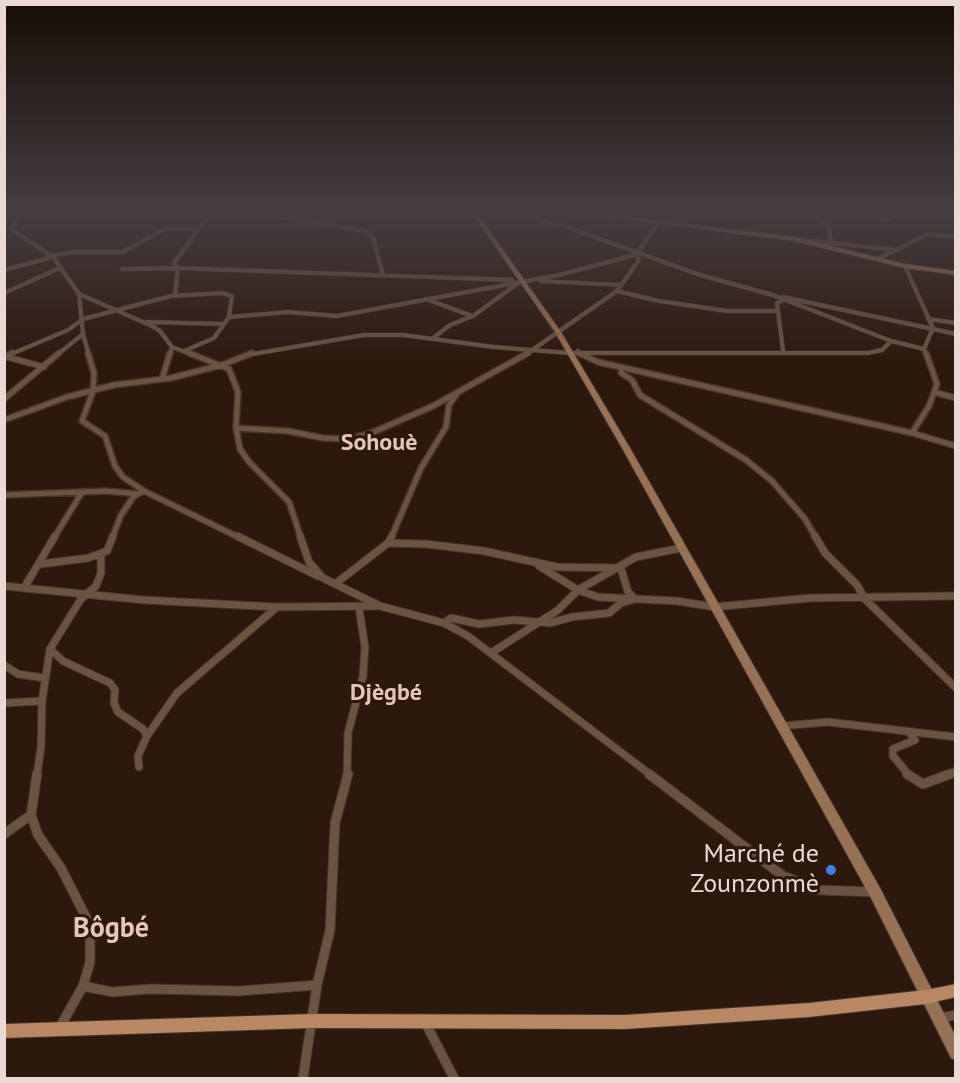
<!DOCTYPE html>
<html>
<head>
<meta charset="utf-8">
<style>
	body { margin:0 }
	#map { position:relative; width:960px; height:1083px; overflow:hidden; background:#2d180d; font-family:"PT Sans",sans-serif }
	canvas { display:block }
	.frame { position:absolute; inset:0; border:6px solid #eadad3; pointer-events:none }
</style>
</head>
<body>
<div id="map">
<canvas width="960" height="1083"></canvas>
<div class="frame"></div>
</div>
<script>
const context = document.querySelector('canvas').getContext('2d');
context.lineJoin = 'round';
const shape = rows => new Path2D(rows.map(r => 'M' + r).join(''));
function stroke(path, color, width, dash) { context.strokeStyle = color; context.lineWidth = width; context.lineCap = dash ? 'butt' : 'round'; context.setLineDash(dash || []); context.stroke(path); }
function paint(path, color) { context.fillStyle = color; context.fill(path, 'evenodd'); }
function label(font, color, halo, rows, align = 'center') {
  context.font = font + ' "PT Sans",sans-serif'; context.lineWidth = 6; context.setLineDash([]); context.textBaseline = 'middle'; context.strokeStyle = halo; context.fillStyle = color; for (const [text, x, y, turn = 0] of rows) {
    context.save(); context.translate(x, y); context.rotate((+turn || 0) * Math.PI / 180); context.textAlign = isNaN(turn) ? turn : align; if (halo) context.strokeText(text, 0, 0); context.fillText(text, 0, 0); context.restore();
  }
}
const streetFar3 = shape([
	[21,213,11,229,53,257,79,294,83,334,89,355],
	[193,213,206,219,229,213],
	[256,213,366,231,373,238,383,275],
	[516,213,567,227,697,274,773,295,891,341,924,349],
	[799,213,829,223,831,242],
	[867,213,891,220],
	[4,215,20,215],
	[794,239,897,250],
	[49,256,73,252,123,252,164,229,197,229],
	[877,259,928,234,956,237],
	[905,266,933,328,924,349,926,355],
	[122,269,178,268,512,280],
	[4,270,53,257],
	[541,281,621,285],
	[617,291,659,301,727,311,778,311],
	[4,293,60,268],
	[79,294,152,326,160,331,172,347,193,355],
	[175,295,178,268,174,263,206,219],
	[783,297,956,334],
	[426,299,472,316],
	[783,300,777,303,783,351],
	[229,317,288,312,337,316,559,275,638,254],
	[928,319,956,323],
	[147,322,224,324],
	[432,339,450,325,473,316,517,284],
	[578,351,580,355],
	[9,355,68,330,83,319,171,296,222,293,232,296,229,317,214,338,184,351],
	[57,355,83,334],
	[170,355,172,347],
	[247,355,364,335,403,335,494,347,569,353,868,353,882,350,891,341],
	[525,355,617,291,639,260,638,252,665,213]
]);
const streetFar2 = shape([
	[88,353,94,373,93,391,82,421,105,436,115,466,123,477,144,491,240,538],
	[189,353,229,369,238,392,236,428,240,449,249,462,289,502,301,538],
	[579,353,598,362,912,433,956,446],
	[4,357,12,353],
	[7,357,44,367],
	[622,367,621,373,632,380,640,395,746,460,772,481,805,519,816,538],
	[162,379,170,353],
	[937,393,956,398],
	[4,399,59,353],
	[4,420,67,397,114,385,171,378,222,365,252,353],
	[236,428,288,431,323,438,347,439,369,434,433,406,528,353],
	[912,433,929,406,937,384,926,353],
	[4,495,106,491,138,494],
	[54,538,82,492],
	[112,538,121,515,134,496,144,491],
	[391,538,421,468,446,427,449,405,458,392]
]);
const streetFar1 = shape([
	[237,536,318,576],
	[300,536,309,562,323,578,380,606,444,623,468,636,651,775],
	[815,536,825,553,857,585,865,599,956,688],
	[388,543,426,544,484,551,557,567,621,568,628,592,635,599,621,603,609,613,572,617,550,623,514,620,479,624,451,618,444,623],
	[41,564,88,558,107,551,113,536],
	[539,566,578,590,598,597,677,601,714,607,810,598,956,596],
	[335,584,388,543,392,536],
	[4,586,144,600,277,607,379,606],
	[24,588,55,536],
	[50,649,63,661,110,683,115,690,114,703,118,712,143,729,147,736,138,756,139,767],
	[491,653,558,610,578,590,636,557,681,548],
	[4,665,18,674,44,678],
	[4,703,42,701],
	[781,726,828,722,956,737],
	[147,736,177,693,277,607],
	[37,775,41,747,42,701,50,649,81,599,96,586,101,573,101,555],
	[347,775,348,733,363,676,365,647,359,608],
	[909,775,893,756,893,749,915,740,909,732],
	[947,775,956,771]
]);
const street = shape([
	[37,774,31,815,38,835,61,868,90,925,90,962,83,986,60,1027],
	[649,774,783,876,820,890,874,892],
	[907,774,923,784,950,774],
	[4,834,31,815],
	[83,986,112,992,150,989,239,991,317,985],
	[940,1018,956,1015],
	[425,1022,454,1078],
	[303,1078,317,985,330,930,335,823,348,774]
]);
const secondary = shape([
	[472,213,477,213,561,332,630,448,880,888,956,1037,956,1060,951,1058,870,896,622,448,555,332,472,213],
	[577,213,595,213,794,237,905,264,956,271,956,275,905,268,794,241,577,213]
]);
const primary = shape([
	[956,984,956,997,926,1004,809,1017,625,1029,312,1028,4,1038,4,1024,312,1014,625,1015,809,1003,926,990,956,984]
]);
stroke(streetFar3, '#473329', 5);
stroke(streetFar2, '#473329', 8);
stroke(streetFar1, '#473329', 9);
stroke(street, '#473329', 11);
stroke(secondary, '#473329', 2);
stroke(primary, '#473329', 2);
stroke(streetFar3, '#6b5342', 4);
stroke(streetFar2, '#6b5342', 5);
stroke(streetFar1, '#6b5342', 7);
stroke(street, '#6b5342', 9);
paint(secondary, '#977155');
paint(primary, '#b88864');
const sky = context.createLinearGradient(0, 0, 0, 365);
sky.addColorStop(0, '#190d07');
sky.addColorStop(0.58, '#463d40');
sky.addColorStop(1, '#463d4000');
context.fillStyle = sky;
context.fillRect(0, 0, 960, 365);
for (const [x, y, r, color] of [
	[831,870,6,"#3f7fe0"]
]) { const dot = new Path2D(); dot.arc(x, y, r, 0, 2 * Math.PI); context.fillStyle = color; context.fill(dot); stroke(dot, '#2d180d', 2); }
label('bold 24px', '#e5c6b8', '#2d180d', [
	["Sohouè",379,443],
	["Djègbé",386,693]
]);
label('26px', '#eadad3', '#2d180d', [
	["Marché de",819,855],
	["Zounzonmè",819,885]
], 'right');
label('bold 28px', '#e5c6b8', '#2d180d', [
	["Bôgbé",111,929]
]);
</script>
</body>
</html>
